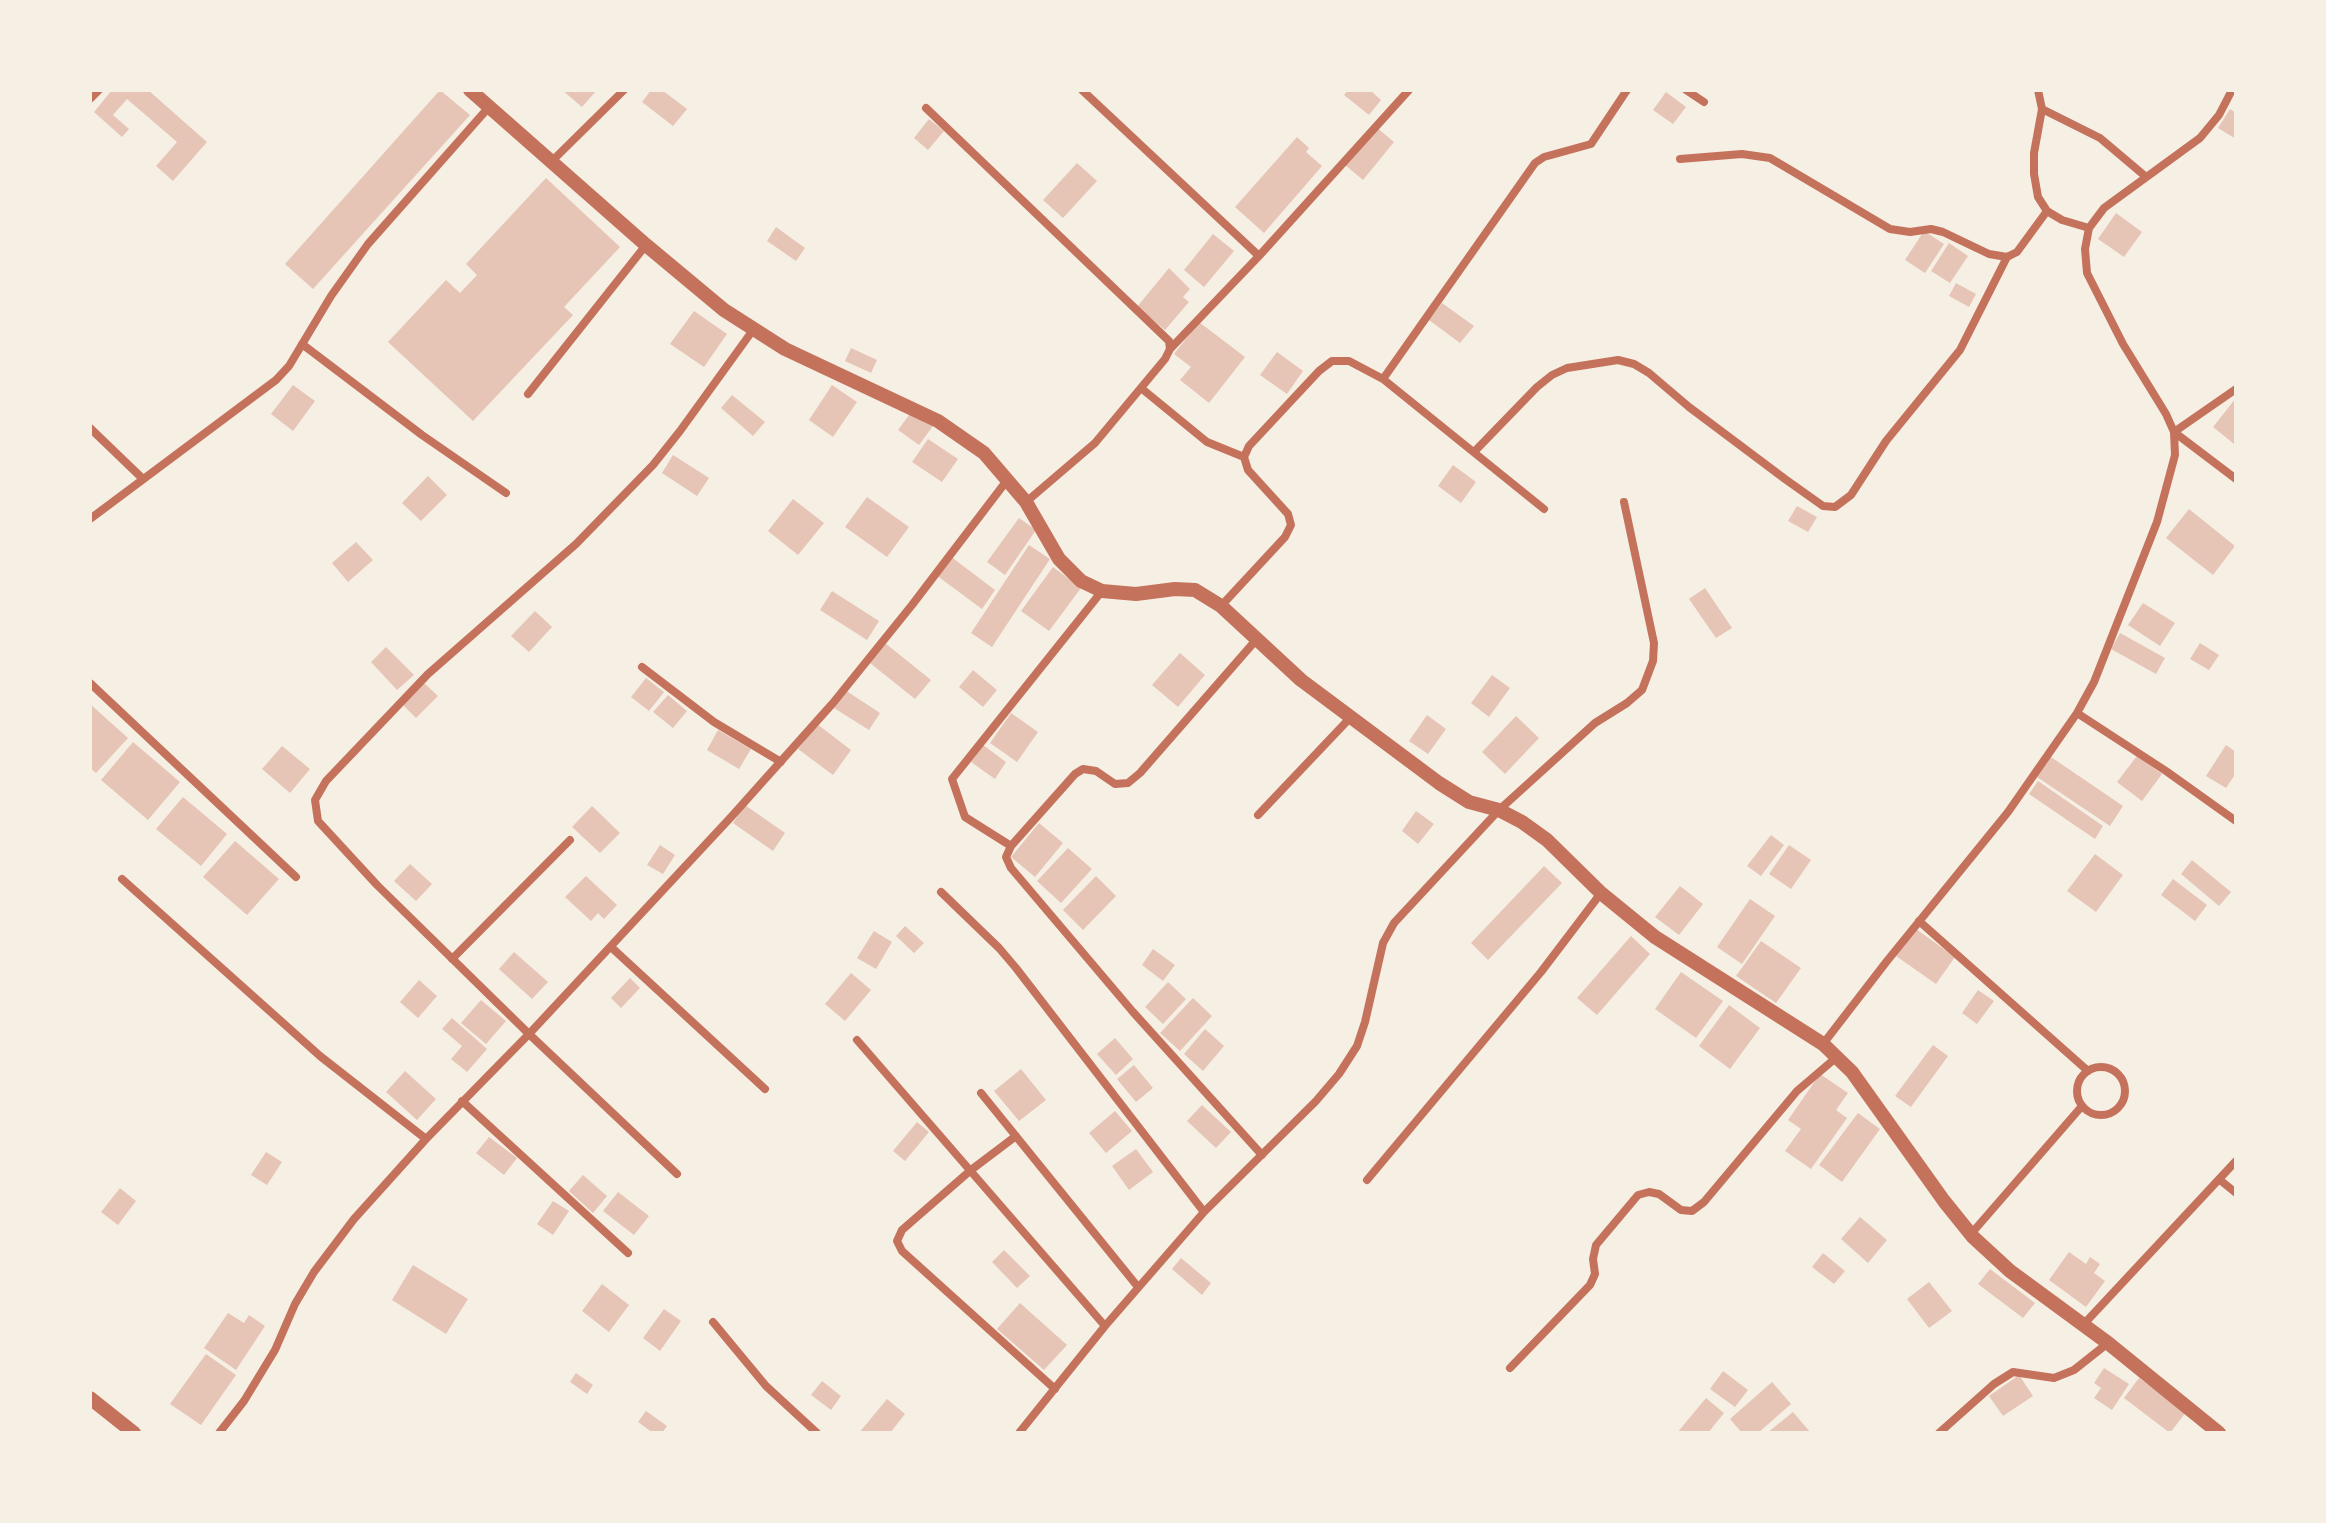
<!DOCTYPE html>
<html>
<head>
<meta charset="utf-8">
<style>
	body { margin:0 }
	#map { position:relative; width:2326px; height:1523px; overflow:hidden; background:#f6efe4; font-family:Bitter,serif }
	canvas { display:block }
	.frame { position:absolute; inset:0; border:92px solid #f6efe4; pointer-events:none }
</style>
</head>
<body>
<div id="map">
<canvas width="2326" height="1523"></canvas>
<div class="frame"></div>
</div>
<script>
const context = document.querySelector('canvas').getContext('2d');
context.lineJoin = 'round';
function paint(path, color) { context.fillStyle = color; context.fill(path, 'evenodd'); }
const shape = rows => new Path2D(rows.map(r => 'M' + r).join(''));
function stroke(path, color, width, dash) { context.strokeStyle = color; context.lineWidth = width; context.lineCap = dash ? 'butt' : 'round'; context.setLineDash(dash || []); context.stroke(path); }
paint(shape([
	[112,90,148,90,207,142,173,181,156,166,177,142,127,99,113,115,129,129,122,137,94,112],
	[440,90,470,115,313,289,285,264],
	[562,90,597,90,582,107],
	[651,90,662,90,687,109,673,126,642,102],
	[1348,90,1370,90,1381,100,1369,115,1344,95],
	[1666,92,1686,107,1673,124,1653,110],
	[2230,109,2236,113,2236,139,2218,128],
	[929,119,944,131,928,150,914,138],
	[1376,127,1394,142,1363,180,1345,165],
	[1297,137,1309,148,1306,152,1322,166,1264,233,1235,207],
	[1077,163,1097,181,1063,218,1043,200],
	[546,178,620,247,564,307,573,315,473,421,388,342,446,280,460,293,477,275,466,264],
	[2116,213,2142,232,2124,257,2098,239],
	[776,227,805,248,796,261,767,241],
	[1924,231,1944,244,1925,273,1905,260],
	[1213,234,1234,251,1204,287,1184,270],
	[1949,243,1968,256,1950,283,1931,271],
	[1169,268,1190,289,1183,297,1189,302,1165,330,1137,307],
	[1956,283,1976,294,1969,307,1949,296],
	[1442,303,1474,326,1460,343,1429,320],
	[694,311,727,334,704,367,670,344],
	[1199,322,1245,357,1209,403,1180,380,1191,367,1174,354],
	[851,348,877,360,871,373,845,361],
	[1277,352,1303,371,1287,394,1260,375],
	[293,385,315,401,293,431,271,414],
	[832,385,857,402,833,437,809,420],
	[732,395,765,422,753,436,721,408],
	[2236,398,2236,442,2234,444,2213,427],
	[912,411,933,426,919,445,898,430],
	[928,439,958,459,942,482,912,462],
	[673,455,709,478,697,496,662,473],
	[1453,465,1476,482,1461,503,1438,486],
	[428,476,447,495,421,521,402,503],
	[867,497,909,527,887,557,845,527],
	[793,499,824,523,798,555,768,531],
	[1797,506,1817,517,1808,532,1788,521],
	[2189,509,2235,546,2213,575,2166,538],
	[1019,518,1036,530,1005,575,987,562],
	[356,542,373,560,348,582,332,563],
	[1029,545,1050,559,992,647,971,633],
	[950,556,995,590,982,609,936,575],
	[1053,567,1081,588,1049,631,1021,611],
	[1705,588,1732,628,1716,638,1689,599],
	[832,591,879,621,867,640,820,610],
	[2143,603,2175,623,2160,646,2128,625],
	[535,611,552,627,529,652,511,636],
	[2120,633,2165,658,2156,674,2111,649],
	[885,643,931,680,915,699,870,663],
	[2200,643,2219,655,2209,670,2190,659],
	[386,647,414,675,397,690,371,662],
	[1180,653,1205,675,1178,707,1152,685],
	[973,670,997,690,983,707,959,687],
	[1492,675,1510,688,1489,717,1471,703],
	[646,678,664,692,649,711,631,697],
	[424,683,438,696,416,718,403,705],
	[845,690,880,713,869,730,834,708],
	[668,695,687,711,673,728,653,712],
	[90,704,128,738,96,773,90,768],
	[1011,713,1038,732,1017,762,990,743],
	[1427,715,1446,729,1428,754,1409,741],
	[1516,716,1539,738,1505,774,1482,752],
	[817,724,851,750,833,775,798,749],
	[718,730,751,749,739,769,707,750],
	[133,742,180,782,148,820,101,780],
	[983,745,1006,762,995,779,971,762],
	[2226,745,2236,752,2236,773,2226,788,2206,776],
	[282,746,310,769,290,793,262,769],
	[2137,756,2162,774,2142,801,2117,782],
	[2051,757,2123,806,2110,826,2037,777],
	[2038,781,2103,826,2095,839,2029,794],
	[183,797,227,834,201,866,156,829],
	[745,805,785,833,773,851,733,823],
	[592,806,620,833,600,853,572,827],
	[1416,811,1434,824,1418,844,1402,831],
	[1039,823,1063,843,1035,877,1011,857],
	[1771,835,1784,845,1761,876,1747,866],
	[235,841,279,879,247,915,203,877],
	[660,845,675,855,663,874,647,865],
	[1789,845,1811,860,1791,889,1769,874],
	[1068,848,1092,869,1061,903,1037,881],
	[2095,854,2123,875,2096,912,2067,891],
	[2192,860,2231,892,2219,906,2181,874],
	[410,864,432,884,416,901,394,881],
	[1544,866,1562,883,1488,960,1471,943],
	[586,876,617,905,604,919,598,913,591,921,565,897],
	[1096,876,1116,896,1083,930,1063,910],
	[2173,879,2207,905,2195,921,2161,895],
	[1680,886,1703,904,1679,935,1655,917],
	[1750,899,1775,916,1742,964,1717,947],
	[905,926,924,943,914,953,896,936],
	[1916,929,1955,957,1936,984,1896,956],
	[874,931,892,942,876,969,857,958],
	[1631,936,1650,954,1597,1015,1577,998],
	[1761,941,1801,968,1776,1003,1736,976],
	[1153,949,1175,965,1163,981,1142,965],
	[514,952,548,982,532,999,499,969],
	[1681,972,1723,1001,1696,1038,1655,1009],
	[851,973,871,990,845,1021,825,1004],
	[630,978,640,988,621,1008,611,998],
	[419,980,437,996,418,1018,400,1002],
	[1168,982,1186,999,1163,1024,1145,1007],
	[1978,990,1994,1001,1977,1024,1962,1013],
	[1193,998,1212,1016,1180,1051,1160,1033],
	[481,1000,506,1021,486,1044,461,1023],
	[1729,1005,1760,1028,1730,1069,1699,1046],
	[452,1018,487,1049,467,1072,451,1059,462,1046,442,1029],
	[1205,1029,1224,1046,1203,1071,1184,1054],
	[1115,1038,1133,1059,1116,1075,1097,1054],
	[1933,1045,1948,1056,1911,1107,1895,1096],
	[1134,1065,1153,1088,1136,1102,1117,1079],
	[1021,1069,1046,1100,1019,1121,994,1091],
	[405,1071,436,1099,417,1120,386,1092],
	[1820,1074,1848,1093,1836,1110,1847,1118,1811,1169,1785,1151,1801,1129,1788,1120],
	[1202,1105,1231,1132,1216,1148,1187,1121],
	[1115,1111,1132,1131,1106,1153,1089,1133],
	[1858,1113,1880,1129,1842,1182,1819,1165],
	[917,1122,929,1132,905,1161,893,1151],
	[489,1137,517,1158,504,1175,476,1153],
	[1136,1149,1153,1172,1129,1190,1112,1166],
	[266,1152,282,1162,267,1185,251,1175],
	[583,1175,607,1196,593,1213,569,1191],
	[120,1188,136,1201,118,1225,101,1212],
	[618,1192,649,1216,634,1235,603,1211],
	[553,1201,569,1211,553,1235,537,1224],
	[1860,1217,1887,1240,1868,1263,1841,1239],
	[1004,1250,1030,1276,1017,1288,992,1262],
	[2069,1252,2086,1264,2090,1257,2100,1264,2094,1273,2105,1281,2086,1307,2049,1280],
	[1823,1253,1845,1271,1834,1284,1812,1267],
	[1181,1258,1211,1283,1202,1295,1172,1269],
	[413,1265,468,1299,446,1334,392,1300],
	[1990,1269,2035,1303,2023,1318,1978,1284],
	[1929,1282,1952,1311,1929,1328,1907,1299],
	[602,1284,629,1305,609,1332,582,1311],
	[1020,1303,1067,1345,1044,1370,997,1329],
	[664,1309,681,1321,660,1351,643,1338],
	[228,1313,244,1323,249,1315,265,1326,236,1370,204,1348],
	[206,1354,236,1375,201,1425,170,1404],
	[2104,1368,2129,1384,2112,1410,2094,1398,2101,1388,2094,1383],
	[1723,1371,1748,1390,1735,1407,1710,1389],
	[576,1373,593,1385,587,1394,570,1382],
	[2019,1375,2033,1396,2003,1416,1989,1396],
	[2139,1378,2186,1412,2170,1433,2124,1398],
	[822,1381,841,1396,831,1410,811,1395],
	[1772,1382,1791,1404,1758,1433,1742,1433,1730,1419],
	[1706,1398,1724,1413,1708,1433,1677,1433],
	[887,1399,905,1414,890,1433,859,1433],
	[646,1411,667,1426,662,1433,653,1433,638,1422],
	[1793,1412,1811,1433,1767,1433]
]), '#e6c5b7');
stroke(shape([
	[1082,90,1259,256],
	[1686,90,1704,102],
	[2038,90,2042,109,2034,153,2034,174,2038,197,2047,211,2062,220,2089,228],
	[90,99,99,90],
	[926,108,1169,341,1170,349,1165,359,1095,443,1026,502],
	[2042,109,2100,138,2145,176],
	[1680,159,1742,154,1770,158,1890,229,1910,232,1931,229,1943,232,1989,254,2007,257,2017,252,2047,211],
	[551,162,624,90],
	[302,344,422,435,506,493],
	[1170,349,1259,256,1409,90],
	[1383,379,1535,163,1544,157,1591,144,1627,90],
	[1141,388,1207,442,1244,457],
	[2236,389,2174,432,2236,479],
	[528,394,646,245],
	[90,428,143,479],
	[1474,452,1537,387,1552,375,1567,368,1618,360,1634,364,1649,373,1689,407,1785,479,1823,506,1835,507,1851,495,1886,441,1960,350,2007,257],
	[90,519,276,380,289,366,331,296,368,244,489,107],
	[1221,606,1285,537,1291,525,1288,514,1248,470,1244,457,1249,446,1319,371,1332,361,1349,361,1383,379,1544,509],
	[1256,640,1140,773,1128,783,1115,784,1096,771,1083,769,1075,774,1011,846,1006,857,1011,868,1133,1012,1262,1155],
	[642,667,714,722,781,762],
	[90,683,296,877],
	[2077,713,2166,771,2236,821],
	[1258,815,1350,718],
	[1011,846,965,817,952,779,1102,591],
	[122,879,320,1056,426,1139],
	[941,892,999,948,1016,968,1204,1212],
	[1919,921,2088,1071],
	[611,947,765,1089],
	[452,959,570,840],
	[857,1040,1105,1326],
	[1823,1044,1887,961,2008,812,2077,713,2094,682,2157,522,2175,455,2174,432,2166,414,2123,344,2087,273,2085,249,2089,228,2104,208,2200,138,2219,115,2232,90],
	'2077 1091a24 24 0 1 1 48 0a24 24 0 1 1-48 0Z',
	[981,1093,1138,1287],
	[462,1101,628,1253],
	[1016,1136,971,1170,902,1230,897,1241,902,1251,1055,1389],
	[677,1174,529,1034,377,885,318,821,315,800,326,781,428,674,576,544,653,465,680,431,753,330],
	[1367,1180,1541,972,1601,893],
	[2220,1180,2236,1193],
	[1971,1234,2082,1106],
	[713,1322,766,1386,817,1433],
	[2083,1325,2236,1161],
	[1510,1368,1590,1285,1595,1274,1593,1259,1596,1245,1638,1195,1649,1192,1659,1194,1681,1210,1692,1211,1704,1202,1797,1091,1838,1056],
	[219,1433,244,1401,275,1350,295,1304,314,1272,354,1219,426,1139,529,1034,732,816,833,703,912,605,1008,479],
	[1019,1433,1105,1326,1204,1212,1316,1101,1339,1074,1357,1046,1365,1022,1383,943,1394,923,1499,810,1595,723,1627,703,1642,690,1653,661,1654,643,1624,502],
	[1939,1433,1994,1384,2013,1372,2054,1378,2074,1370,2108,1343]
]), '#c5725c', 8);
stroke(shape([
	[470,90,646,245,724,310,785,349,938,421,984,453,1026,502,1059,559,1081,581,1102,591,1136,594,1175,589,1195,590,1221,606,1301,680,1439,783,1469,802,1499,810,1522,822,1547,840,1601,893,1655,937,1823,1044,1852,1072,1944,1201,1973,1237,2010,1271,2108,1343,2219,1433],
	[90,1398,134,1433]
]), '#c5725c', 14);
</script>
</body>
</html>
